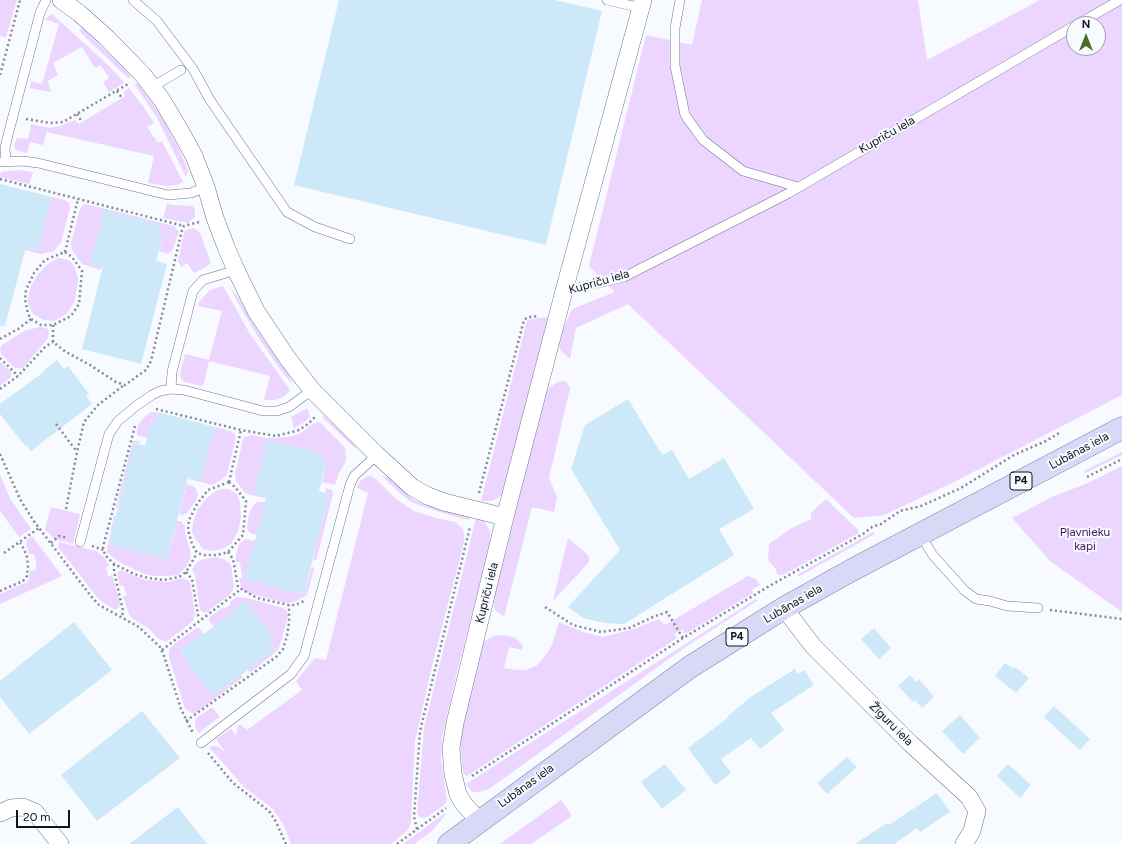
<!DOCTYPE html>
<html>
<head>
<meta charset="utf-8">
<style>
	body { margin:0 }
	#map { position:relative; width:1122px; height:844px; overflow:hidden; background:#f7faff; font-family:Figtree,sans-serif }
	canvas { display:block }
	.north { position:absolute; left:1066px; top:16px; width:40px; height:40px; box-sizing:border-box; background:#f7faff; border:1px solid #9b9ea5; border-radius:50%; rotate:0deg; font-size:11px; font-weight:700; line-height:16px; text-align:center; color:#10151d }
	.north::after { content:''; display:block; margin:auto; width:14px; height:18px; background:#466c26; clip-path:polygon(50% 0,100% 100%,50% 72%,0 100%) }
	.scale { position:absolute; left:16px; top:810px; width:54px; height:18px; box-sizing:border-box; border:2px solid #10151d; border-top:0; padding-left:5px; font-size:12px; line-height:14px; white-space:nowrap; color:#10151d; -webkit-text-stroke:3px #f7faff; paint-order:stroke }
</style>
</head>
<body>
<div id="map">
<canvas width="1122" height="844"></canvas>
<div class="north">N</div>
<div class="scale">20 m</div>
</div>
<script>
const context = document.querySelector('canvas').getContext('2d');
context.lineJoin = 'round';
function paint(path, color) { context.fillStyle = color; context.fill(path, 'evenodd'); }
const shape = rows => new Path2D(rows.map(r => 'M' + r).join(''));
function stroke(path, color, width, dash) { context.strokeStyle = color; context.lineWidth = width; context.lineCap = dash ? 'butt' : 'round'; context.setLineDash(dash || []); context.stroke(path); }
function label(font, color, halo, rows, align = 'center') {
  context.font = font + ' Figtree,sans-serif'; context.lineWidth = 4; context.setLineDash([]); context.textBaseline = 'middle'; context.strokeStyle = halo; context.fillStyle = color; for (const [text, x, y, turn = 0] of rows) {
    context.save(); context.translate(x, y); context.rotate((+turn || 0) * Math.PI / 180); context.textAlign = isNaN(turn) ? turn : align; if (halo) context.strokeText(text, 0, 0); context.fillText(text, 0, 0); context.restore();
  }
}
paint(shape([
	[0,0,17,0,6,37,0,36],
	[702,0,918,0,927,60,1040,0,1122,0,1122,395,954,482,884,515,854,518,628,304,576,328,570,359,561,351,558,342,572,309,615,292,589,266,646,35,692,45],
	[1074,24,1098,24,1098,48,1074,48],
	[52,14,105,62,123,81,124,83,109,92,103,82,109,78,101,65,95,68,82,47,53,63,58,75,48,81,51,92,30,88,31,81,42,84,59,24,46,20,47,17],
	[82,28,124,68,131,77,128,78,79,31],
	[138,83,162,117,180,151,188,170,186,177,157,118,135,85],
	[129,88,143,106,154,123,147,127,158,143,162,141,183,182,177,185,166,186,148,183,154,156,47,132,43,145,30,142,27,153,18,151,15,149,14,145,17,138,28,139,31,124,49,128,60,126,75,120,79,124,125,96,123,92],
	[19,170,33,172,29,184,0,177,1,172],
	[52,197,64,200,69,203,70,208,61,242,54,251,41,254,25,250,25,247,38,250,42,236,38,235,44,226],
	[86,204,174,226,179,232,172,251,168,254,159,251,163,236,158,235,102,267,100,270,82,264,72,250,71,243,80,209,83,205],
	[167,204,174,205,193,206,195,211,195,217,188,223,163,218],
	[194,228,200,233,211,263,204,268,194,273,187,263,181,267,178,261,184,232,189,229],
	[58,258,64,259,70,261,75,267,78,279,75,301,67,313,63,316,54,321,44,320,33,314,28,304,28,297,31,286,38,274,48,264],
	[223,286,250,334,290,390,285,396,275,400,264,400,270,376,209,361,204,384,202,386,185,382,182,380,180,374,185,354,209,360,222,311,198,306,199,302,210,290],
	[230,287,238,297,258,331,289,375,293,385,283,373,261,342,239,305],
	[548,317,503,493,497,499,490,501,481,501,527,321,530,319],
	[41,327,48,329,49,333,48,338,23,368,15,368,1,354,0,348,2,345,26,330],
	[0,362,11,372,11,377,0,386],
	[566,381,570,388,549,478,557,497,554,512,532,507,504,617,495,610,493,602,545,393,550,387,558,382],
	[307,408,310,416,305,422,294,428,291,417],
	[153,412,158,412,156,422,151,421,147,438,137,435,137,428,140,422,149,413],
	[323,415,348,437,354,444,356,449,324,419],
	[318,422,322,424,345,448,346,458,345,463,338,475,335,485,322,482,326,466,322,464,324,455,267,441,254,493,266,497,264,498,247,494,243,490,236,481,235,473,243,440,245,437,252,435,267,438,288,437,299,434,313,424],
	[215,427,231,431,235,434,236,438,227,474,221,480,212,485,189,479,189,477,201,480],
	[133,441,140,441,139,444,135,443,117,509,116,507],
	[1122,452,1122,455,1085,473,1084,471],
	[1122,466,1122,612,1050,561,1012,518,1054,496,1088,483],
	[0,475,11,500,31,529,19,537,0,511],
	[370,475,377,480,396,499,414,511,440,519,455,522,463,529,464,535,464,542,433,662,415,741,411,822,408,830,391,844,291,844,283,824,272,808,245,788,209,747,213,746,218,747,225,752,216,739,231,729,236,736,237,727,240,724,247,730,302,690,296,681,315,658,326,660,368,493,356,487,361,480],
	[381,475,389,478,413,499,426,505,471,516,470,518,468,520,449,515,422,506,411,502,400,493],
	[187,484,193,486,196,489,198,495,197,499,187,513,183,515,179,514,185,491,178,489,179,485,186,487],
	[326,488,332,490,333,493,317,558,316,560,313,559,319,533,309,530,311,522,322,524,329,494,325,493],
	[221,489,229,489,237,494,240,502,241,517,238,531,231,544,222,549,212,551,203,549,196,540,192,532,193,522,198,509,207,498,216,491],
	[826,499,858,530,859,533,783,575,778,575,775,568,768,560,769,544,790,529,811,519,811,513],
	[258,502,265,502,265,507,258,531,256,534,252,534,249,532,247,528,249,513,254,504],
	[51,507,80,514,73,544,54,539,45,529],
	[116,515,109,544,167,559,175,530,170,528,176,521,181,521,185,526,185,534,191,553,190,559,186,567,178,575,169,576,154,576,144,574,121,563,108,553,107,549,114,516],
	[476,518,485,522,490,531,490,543,455,680,442,738,441,758,447,801,444,805,427,817,420,818,417,813,424,728],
	[873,532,875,534,798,577,797,575],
	[32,536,62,576,0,604,0,594,27,582,29,579,30,571,36,570,36,562,34,554,29,554,26,544,27,540],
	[568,538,588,555,589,558,589,562,553,601],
	[246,539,260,542,253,550,245,579,304,594,312,566,314,569,307,595,294,602,286,603,245,592,242,590,239,578,242,578,240,562,236,562,236,555,239,544],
	[59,542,96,551,105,558,109,566,106,567,108,576,112,575,120,603,119,607,115,610,101,601,96,596,58,547],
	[216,557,225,560,231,565,234,587,232,592,229,595,207,612,204,613,200,610,195,575,192,570,197,562,204,559],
	[120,570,145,580,167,582,183,578,189,581,190,583,195,614,193,621,166,642,159,639,148,628,132,618,129,614,123,596,127,595,123,585,120,586,117,574],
	[748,576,756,579,760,585,752,590,753,593,685,634,682,629,674,634,677,638,467,776,464,774,462,768,460,732,483,642,493,636,499,635,513,637,518,640,523,646,522,650,509,647,504,668,517,670,526,670,536,666,542,660,547,653,552,645,559,622,583,632,603,637,634,629,659,619,665,625],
	[237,597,247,598,283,608,286,610,288,615,282,639,278,650,251,672,245,669,276,649,270,642,274,639,267,630,264,632,260,619,253,611,214,627,209,620,210,617,223,607,224,609,231,604,230,602],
	[756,599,757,601,684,648,489,789,479,792,472,792,466,784],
	[198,627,203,633,180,651,186,659,185,660,208,690,209,689,214,695,241,675,243,677,196,713,193,714,185,709,169,657,169,650,174,644],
	[211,708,213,708,219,716,218,718,199,733,195,727,195,719],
	[561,800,572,816,531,844,500,844],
	[445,813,446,814,432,831,414,844,403,844]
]), '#ecd5fe');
paint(shape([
	[339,0,554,0,602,11,546,245,294,185],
	[0,184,52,197,38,250,26,247,5,326,0,326],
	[104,210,161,225,158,235,163,236,156,261,167,264,141,364,82,349,103,267,90,264],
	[57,360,64,369,68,366,89,394,86,396,92,404,31,451,26,445,25,446,0,414,0,404,45,371,44,370],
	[628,399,662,455,672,450,689,479,724,458,754,509,719,529,734,555,624,624,604,623,583,618,568,607,620,550,571,469,585,425],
	[158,412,215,427,201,480,188,477,167,559,109,544,134,443,145,446,151,421,156,422],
	[267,440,324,455,322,464,326,465,319,491,329,494,304,594,245,579,266,497,254,494],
	[246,601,274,639,270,642,276,649,214,695,209,689,208,690,185,660,186,659,180,650,203,633,204,634],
	[74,622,112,670,29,734,0,697,0,681],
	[874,628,891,648,879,659,861,639],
	[1005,663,1014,669,1015,667,1029,678,1016,693,995,676],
	[795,669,798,674,804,670,814,685,771,713,784,730,760,749,751,738,721,759,731,773,715,785,688,748,729,717,728,716,752,696],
	[910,675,916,682,919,679,934,697,922,708,915,700,913,702,898,686],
	[1054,706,1090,739,1080,750,1044,717],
	[142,711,180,758,97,821,61,775],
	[960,715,980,738,963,754,942,731],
	[847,757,857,767,827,794,817,783],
	[665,764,686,790,662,809,641,782],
	[1008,764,1031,785,1020,798,997,776],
	[937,793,950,812,920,832,917,828,894,844,855,844,887,823,889,825],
	[178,807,207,844,129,844]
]), '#cde8f8');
const service = shape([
	[133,0,157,21,193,69,210,100,287,212,315,227,350,239],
	[607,0,641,8],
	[680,0,675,28,675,66,685,115,703,140,743,171,798,187],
	[1078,24,1120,0],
	[152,87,181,70],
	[6,161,5,148,7,139,40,13,46,0],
	[0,162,23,161,38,163,168,195,191,193,206,187],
	[564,291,624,277,789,193,1074,26],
	[171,389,172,372,193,291,203,280,236,270],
	[920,534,932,554,964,590,976,599,990,601,1007,606,1038,608],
	[80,542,109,434,118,421,136,406,152,395,160,391,171,389,184,390,263,411,277,411,289,407,312,390],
	[201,743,291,674,304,656,350,485,354,476,377,455]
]);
const minor = shape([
	[61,0,79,13,107,38,143,75,162,100,182,134,194,156,206,187,215,218,226,247,236,270,256,311,288,359,312,390,377,455,412,487,428,496,444,502,505,517],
	[784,608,813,646,911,744,969,797,977,811,972,831,964,844],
	[0,813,11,808,23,807,35,812,60,844],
	[479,821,463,803,458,794,453,774,451,748,455,723,505,517,564,291,643,0]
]);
const primary = shape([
	[449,844,690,667,784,608,852,570,1122,428]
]);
stroke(service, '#6a778c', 10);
stroke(minor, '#6a778c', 18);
stroke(primary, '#8284a7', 23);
stroke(shape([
	[0,75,20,0],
	[117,91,122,98],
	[77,114,82,122],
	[26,119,50,123,63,122,128,84],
	[0,179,184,226],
	[65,252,72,257,82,271,79,304,71,316,53,325,41,325,31,319,28,314,25,299,26,290,34,273,45,260,65,252],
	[65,252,78,199],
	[53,325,53,342,66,352,90,365,116,382,125,385,146,370,151,361,182,230,184,226,199,222],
	[0,339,18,329,31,319],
	[0,358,18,376],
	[0,389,18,376,46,346,53,342],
	[156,409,241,430,276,436,299,430,308,424,315,417],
	[56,424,77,452],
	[135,426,103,547,105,555,114,564,134,574,148,578,164,580,179,577,186,572,197,553],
	[0,454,20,499,33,520,90,595,99,605,139,627,160,647,164,656,181,709,193,733],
	[1087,477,1122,459],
	[229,482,235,487,246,501,243,535,228,552,217,555,204,555,197,553,192,544,188,530,189,520,197,504,208,490,229,482],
	[229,482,241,430],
	[479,493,524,320,528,317,539,316],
	[66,509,77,452,84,422,98,405,124,385],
	[51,543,59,536,68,538],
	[92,546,104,550],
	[228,552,233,559,238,587,257,598,289,605,295,605,304,601],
	[4,553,39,528],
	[114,564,114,571,123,611,122,617],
	[186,572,192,579,198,615,200,619],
	[0,591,23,581,27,576,28,566,27,557,24,549,20,543],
	[545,607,573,625,601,632,629,628,653,617,667,612,683,638,771,585,863,534,872,527,881,524,900,511,921,506,961,488,1014,455,1046,441,1059,433],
	[1050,610,1122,619],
	[162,650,241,589],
	[186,721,276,657,283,649,287,636,289,623,289,605],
	[208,753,233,783,269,811,275,820,286,844],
	[472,776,683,638],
	[417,829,414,817,420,731,470,527],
	[397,844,446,808]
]), '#858990', 2.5, [2, 3]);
stroke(service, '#fff', 9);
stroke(minor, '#fff', 17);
stroke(primary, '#d9d9f7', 22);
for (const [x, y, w] of [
	[1021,481,22],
	[737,637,22]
]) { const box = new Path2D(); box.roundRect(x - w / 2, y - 9, w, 18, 3); context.fillStyle = '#f7faff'; context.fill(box); stroke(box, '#10151d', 1); }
label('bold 11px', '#10151d', null, [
	["P4",1021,481],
	["P4",737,637]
]);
label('12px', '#10151d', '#f7faff', [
	["Kupriču iela",887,135,-30],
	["Kupriču iela",599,282,-16],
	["Lubānas iela",1079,451,-28],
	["Kupriču iela",487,593,-76],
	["Lubānas iela",793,604,-30],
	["Žīguru iela",891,724,45],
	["Lubānas iela",526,786,-36]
]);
label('12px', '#42155b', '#f7faff', [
	["Pļavnieku",1085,532],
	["kapi",1085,546]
]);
</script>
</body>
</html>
